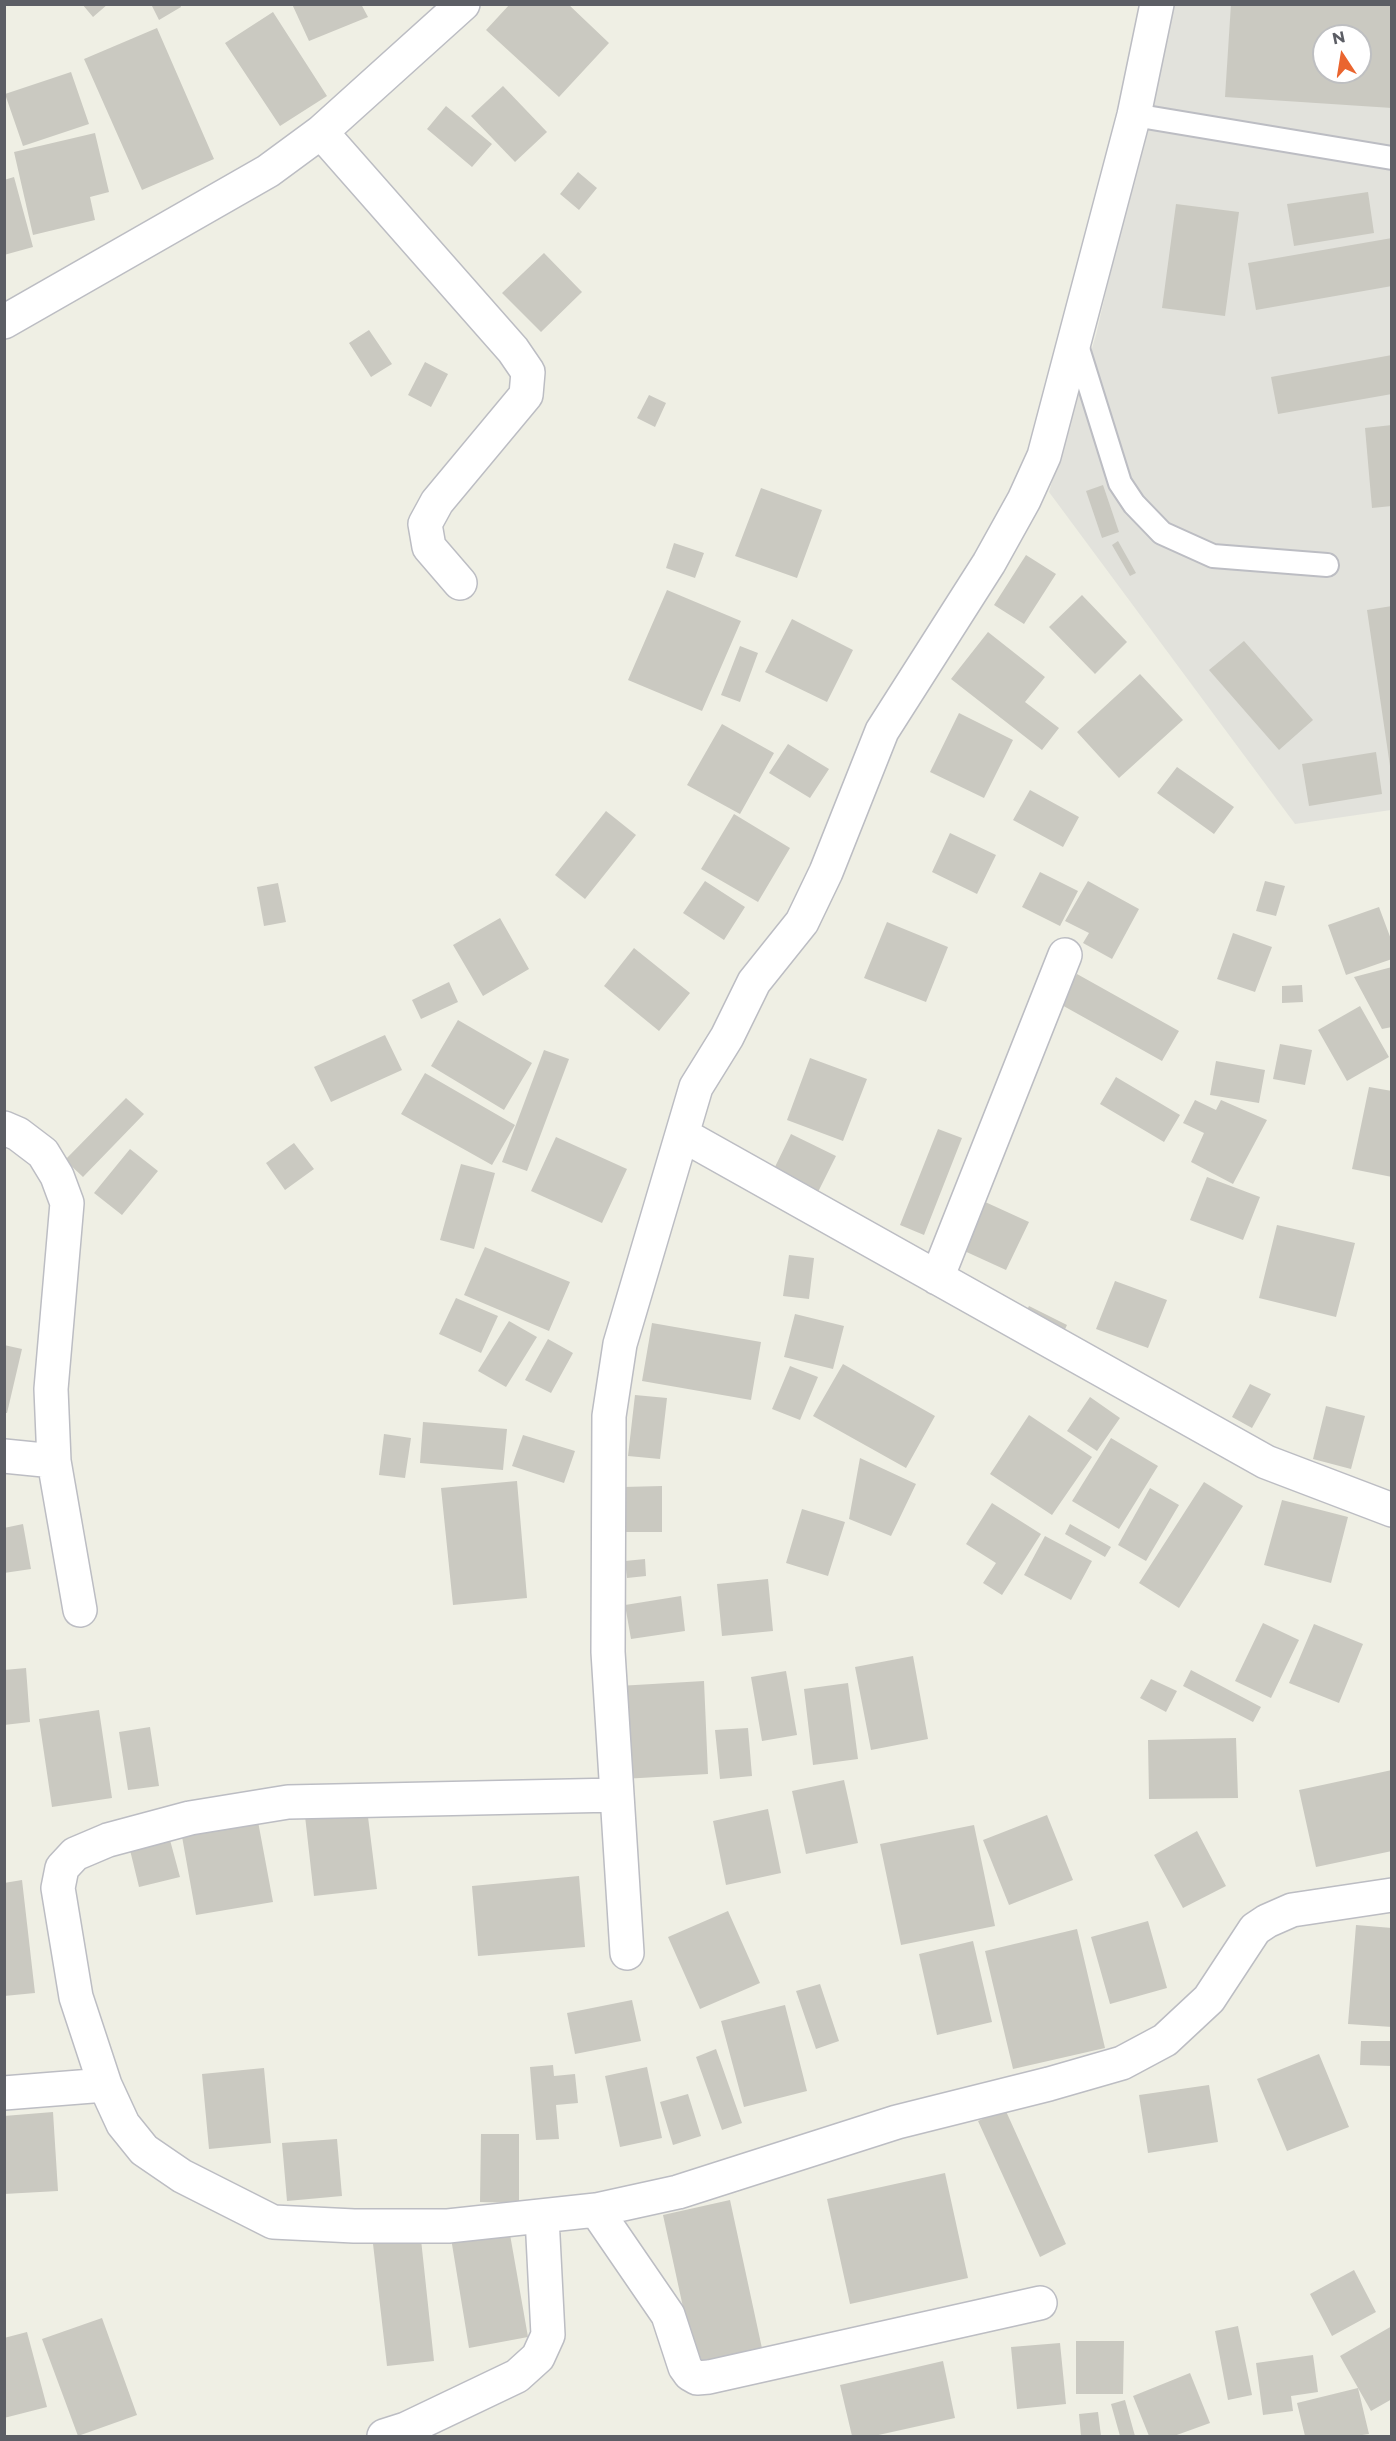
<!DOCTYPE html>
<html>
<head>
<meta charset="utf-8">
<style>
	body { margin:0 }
	#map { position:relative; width:1396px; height:2441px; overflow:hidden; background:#efefe4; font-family:Montserrat,sans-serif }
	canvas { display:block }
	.frame { position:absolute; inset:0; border:6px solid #5c5e65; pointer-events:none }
	.north { position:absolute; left:1312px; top:24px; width:60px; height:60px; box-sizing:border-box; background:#fff; border:2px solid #bebfc1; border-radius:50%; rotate:348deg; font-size:16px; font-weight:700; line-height:24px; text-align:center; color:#5c5e65 }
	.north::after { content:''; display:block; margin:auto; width:21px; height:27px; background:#ea652f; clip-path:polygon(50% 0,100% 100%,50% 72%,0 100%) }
</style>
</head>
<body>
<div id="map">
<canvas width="1396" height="2441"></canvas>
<div class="frame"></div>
<div class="north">N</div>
</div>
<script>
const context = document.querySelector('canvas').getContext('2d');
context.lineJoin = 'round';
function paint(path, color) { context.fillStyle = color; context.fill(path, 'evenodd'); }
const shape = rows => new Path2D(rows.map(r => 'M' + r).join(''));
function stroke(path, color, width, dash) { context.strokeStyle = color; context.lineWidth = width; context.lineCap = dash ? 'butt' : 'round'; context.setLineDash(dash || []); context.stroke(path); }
paint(shape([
	[1172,5,1391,5,1391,810,1295,824,1049,492,1096,335],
	[1324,36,1360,36,1360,72,1324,72]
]), '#e2e2dc');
paint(shape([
	[82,4,108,4,93,17],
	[151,4,180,4,181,7,159,20],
	[292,4,361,4,368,17,309,41],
	[510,4,568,4,609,43,559,97,486,30],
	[1231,4,1392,4,1392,108,1225,97],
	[1324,36,1360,36,1360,72,1324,72],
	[273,12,327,96,280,126,225,43],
	[157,28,214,159,142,190,84,59],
	[71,72,89,124,23,146,5,94],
	[503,86,547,132,515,162,471,116],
	[446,106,492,144,472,167,427,129],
	[95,133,109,192,90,197,95,220,33,235,14,152],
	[578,172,597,188,579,210,560,194],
	[14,177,33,247,4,255,4,180],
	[1368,192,1374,233,1294,246,1287,204],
	[1176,204,1239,212,1225,316,1162,308],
	[1392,238,1392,286,1256,310,1248,263],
	[544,253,582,292,541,332,502,293],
	[369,330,392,364,371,377,349,343],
	[1392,355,1392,394,1278,414,1271,377],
	[425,362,448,374,431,407,408,395],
	[649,395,666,403,655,427,637,418],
	[1392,425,1392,506,1372,508,1365,428],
	[1103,485,1119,532,1102,538,1086,491],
	[761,488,822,510,797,578,735,556],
	[1118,541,1136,573,1130,576,1112,545],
	[674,543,704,553,695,578,666,568],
	[1026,555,1056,574,1024,624,994,605],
	[667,590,741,621,702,711,628,680],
	[1082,595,1127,642,1095,674,1049,627],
	[1392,606,1392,766,1390,766,1367,610],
	[792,619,853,650,827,702,765,672],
	[988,632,1045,677,1025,702,1059,728,1042,750,951,679],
	[1244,641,1313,720,1279,750,1209,670],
	[740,646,758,653,740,702,721,695],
	[1140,674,1183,720,1119,778,1077,732],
	[959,713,1013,740,984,798,930,772],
	[722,724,774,753,740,814,687,785],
	[788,744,829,769,810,798,769,773],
	[1376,752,1382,794,1309,806,1302,764],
	[1177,767,1234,807,1214,834,1157,793],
	[1030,790,1079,817,1063,847,1013,820],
	[606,811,636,835,585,899,555,875],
	[734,814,790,848,758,902,701,869],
	[950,833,996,855,977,894,932,872],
	[1040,872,1078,891,1060,926,1022,907],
	[705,881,745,907,724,940,683,913],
	[1088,881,1139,909,1112,959,1083,943,1089,933,1065,921],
	[1265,881,1285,886,1276,916,1256,911],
	[278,883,286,922,264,926,257,887],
	[1379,907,1392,942,1392,959,1346,975,1328,925],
	[500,918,529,969,483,996,453,945],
	[887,922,948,947,926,1002,864,978],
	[1233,933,1272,947,1255,992,1217,979],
	[634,948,690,993,659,1031,604,986],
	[1392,967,1392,1027,1382,1029,1354,977],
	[1077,974,1179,1031,1162,1061,1060,1004],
	[449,982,458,1002,421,1019,412,1000],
	[1302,985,1303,1002,1282,1003,1282,986],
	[1360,1006,1389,1057,1347,1081,1318,1030],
	[458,1020,532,1063,504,1110,431,1066],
	[385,1035,402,1070,331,1102,314,1067],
	[1280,1044,1312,1050,1305,1085,1273,1079],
	[544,1050,569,1059,527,1171,502,1162],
	[810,1058,867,1079,843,1141,787,1120],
	[1216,1061,1265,1070,1259,1103,1210,1095],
	[425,1073,515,1125,492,1165,401,1114],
	[1116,1077,1180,1115,1164,1142,1100,1104],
	[1369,1087,1392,1091,1392,1177,1352,1169],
	[126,1098,144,1114,83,1177,65,1160],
	[1195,1100,1216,1110,1221,1100,1267,1120,1233,1184,1191,1162,1204,1133,1183,1123],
	[938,1129,962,1138,924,1235,900,1225],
	[791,1134,836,1156,818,1192,773,1171],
	[556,1137,627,1169,602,1223,531,1191],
	[294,1143,314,1169,285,1190,266,1163],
	[130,1149,158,1171,122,1215,94,1193],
	[461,1164,495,1173,474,1249,440,1240],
	[1207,1177,1260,1197,1243,1240,1190,1220],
	[983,1201,1029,1222,1006,1270,960,1249],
	[1277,1225,1355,1243,1336,1317,1259,1298],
	[485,1247,570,1282,549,1331,464,1295],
	[789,1255,814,1258,809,1299,783,1296],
	[1115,1281,1167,1300,1148,1348,1096,1329],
	[456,1298,498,1316,481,1353,439,1334],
	[1029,1306,1067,1325,1060,1340,1021,1321],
	[795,1314,844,1326,833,1369,784,1357],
	[509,1321,537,1337,506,1387,478,1371],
	[652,1323,761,1342,751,1400,642,1381],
	[548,1339,573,1353,551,1393,525,1380],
	[4,1345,22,1349,7,1413,4,1413],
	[843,1364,935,1416,906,1468,813,1416],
	[790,1366,818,1377,800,1420,772,1409],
	[1250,1384,1271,1394,1252,1428,1232,1417],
	[635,1395,667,1398,660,1459,628,1456],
	[1090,1397,1120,1418,1097,1451,1067,1431],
	[1326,1406,1365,1416,1351,1469,1313,1459],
	[1029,1415,1092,1457,1052,1515,990,1474],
	[423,1422,507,1429,503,1470,420,1463],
	[384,1434,411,1438,405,1478,379,1475],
	[523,1435,575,1451,564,1483,512,1466],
	[1111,1438,1158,1466,1119,1529,1072,1501],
	[860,1458,916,1484,891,1536,849,1519],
	[517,1481,527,1598,453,1605,441,1488],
	[1204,1482,1243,1506,1179,1608,1139,1583],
	[662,1486,662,1532,624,1532,623,1487],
	[1150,1488,1179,1505,1146,1561,1118,1545],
	[1282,1500,1348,1517,1331,1583,1264,1565],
	[992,1503,1041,1534,1002,1595,983,1583,996,1563,966,1544],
	[802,1509,845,1522,828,1576,786,1563],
	[23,1524,31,1569,4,1573,4,1528],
	[1070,1524,1111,1547,1105,1557,1065,1534],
	[1045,1536,1092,1561,1071,1600,1024,1575],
	[645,1559,646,1576,627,1578,625,1561],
	[768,1579,773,1631,722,1636,717,1584],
	[681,1596,685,1631,631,1639,625,1605],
	[1263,1623,1299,1640,1271,1698,1235,1681],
	[1314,1624,1363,1644,1339,1703,1289,1683],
	[913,1656,928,1739,871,1750,855,1667],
	[26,1668,30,1722,4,1725,4,1670],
	[1191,1670,1261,1707,1253,1722,1183,1686],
	[786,1671,797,1735,762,1741,751,1677],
	[1151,1679,1177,1691,1166,1712,1140,1698],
	[704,1681,708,1774,623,1779,618,1686],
	[848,1683,858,1759,813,1765,804,1689],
	[99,1710,112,1798,52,1807,39,1719],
	[150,1727,159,1786,128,1790,119,1732],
	[748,1728,752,1776,720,1779,715,1730],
	[1236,1738,1238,1798,1149,1799,1148,1740],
	[1392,1770,1392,1851,1316,1867,1299,1790],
	[844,1780,858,1843,806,1854,792,1791],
	[367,1809,377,1889,314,1896,305,1816],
	[768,1809,781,1873,726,1885,713,1821],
	[1047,1815,1073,1880,1009,1905,983,1840],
	[257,1816,273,1902,196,1915,181,1831],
	[974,1825,995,1926,901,1945,880,1844],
	[1197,1831,1226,1886,1183,1908,1154,1855],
	[170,1840,180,1877,139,1887,130,1850],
	[579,1876,585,1947,478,1956,472,1886],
	[22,1880,35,1993,4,1996,4,1883],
	[728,1911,760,1983,700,2009,668,1937],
	[1148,1921,1167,1988,1110,2004,1091,1937],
	[1356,1925,1392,1928,1392,2027,1348,2024],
	[1077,1929,1105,2048,1013,2069,985,1951],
	[973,1941,992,2022,937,2035,919,1954],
	[820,1984,839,2041,816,2049,796,1991],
	[632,2000,641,2041,575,2054,567,2013],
	[785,2005,807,2091,744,2107,721,2021],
	[1361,2041,1392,2041,1392,2066,1360,2065],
	[716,2049,742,2123,722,2130,696,2057],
	[1319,2054,1349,2127,1287,2151,1257,2079],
	[553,2065,554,2076,575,2074,578,2103,556,2105,559,2139,536,2140,530,2067],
	[647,2067,662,2138,620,2147,605,2076],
	[264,2068,271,2143,209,2149,202,2074],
	[1209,2085,1218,2142,1148,2153,1139,2095],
	[688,2094,701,2136,673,2145,660,2102],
	[1005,2109,1066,2244,1040,2257,978,2121],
	[53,2112,58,2191,4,2194,4,2116],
	[481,2134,519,2134,519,2203,480,2202],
	[337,2139,342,2196,287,2201,282,2143],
	[945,2173,968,2278,850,2304,827,2199],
	[730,2200,763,2353,696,2367,663,2215],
	[508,2223,528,2337,469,2348,450,2232],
	[420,2230,434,2361,387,2366,372,2235],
	[1354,2270,1376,2312,1332,2336,1310,2294],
	[102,2318,137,2415,78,2436,42,2339],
	[1238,2326,1252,2395,1228,2400,1215,2331],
	[1392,2326,1392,2399,1371,2411,1340,2356],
	[27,2332,47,2407,4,2418,4,2338],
	[1076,2341,1124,2341,1123,2394,1076,2394],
	[1060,2343,1066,2404,1017,2409,1011,2347],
	[1313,2355,1318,2392,1291,2396,1293,2411,1263,2415,1256,2363],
	[943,2361,955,2418,874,2436,852,2436,840,2385],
	[1190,2373,1210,2423,1174,2436,1149,2436,1133,2396],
	[1358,2388,1369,2434,1355,2436,1305,2436,1297,2403],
	[1125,2400,1135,2436,1120,2436,1111,2404],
	[1098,2412,1101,2436,1081,2436,1079,2414]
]), '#cac9c1');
const service = shape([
	[1134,115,1392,158],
	[1075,339,1120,483,1134,504,1162,533,1213,556,1327,565]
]);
const minor = shape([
	[321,132,513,350,528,372,526,395,437,502,425,524,429,547,460,583],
	[4,322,268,171,321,132,463,4],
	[4,1128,18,1134,43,1153,57,1176,67,1203,51,1389,54,1461,80,1610],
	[683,1135,1266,1462,1392,1510],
	[937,1278,1065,955],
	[4,1456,54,1461],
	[617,1795,288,1802,190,1818,108,1840,75,1854,62,1868,58,1888,76,1997,105,2085,123,2124,144,2150,182,2176,273,2222,354,2226,448,2226,596,2210,678,2192,897,2122,1049,2084,1122,2063,1165,2040,1209,1999,1255,1929,1267,1921,1292,1910,1392,1895],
	[627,1953,608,1652,609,1416,620,1344,696,1087,727,1037,754,982,802,922,826,872,882,731,989,563,1024,500,1044,456,1134,115,1157,4],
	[4,2093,105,2085],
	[596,2210,668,2315,685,2367,690,2374,697,2378,709,2377,1040,2303],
	[384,2436,406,2429,517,2376,538,2357,548,2335,542,2217]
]);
stroke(service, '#bcbdc3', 26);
stroke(minor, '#bcbdc3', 36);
stroke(service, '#fff', 22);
stroke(minor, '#fff', 33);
</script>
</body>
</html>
